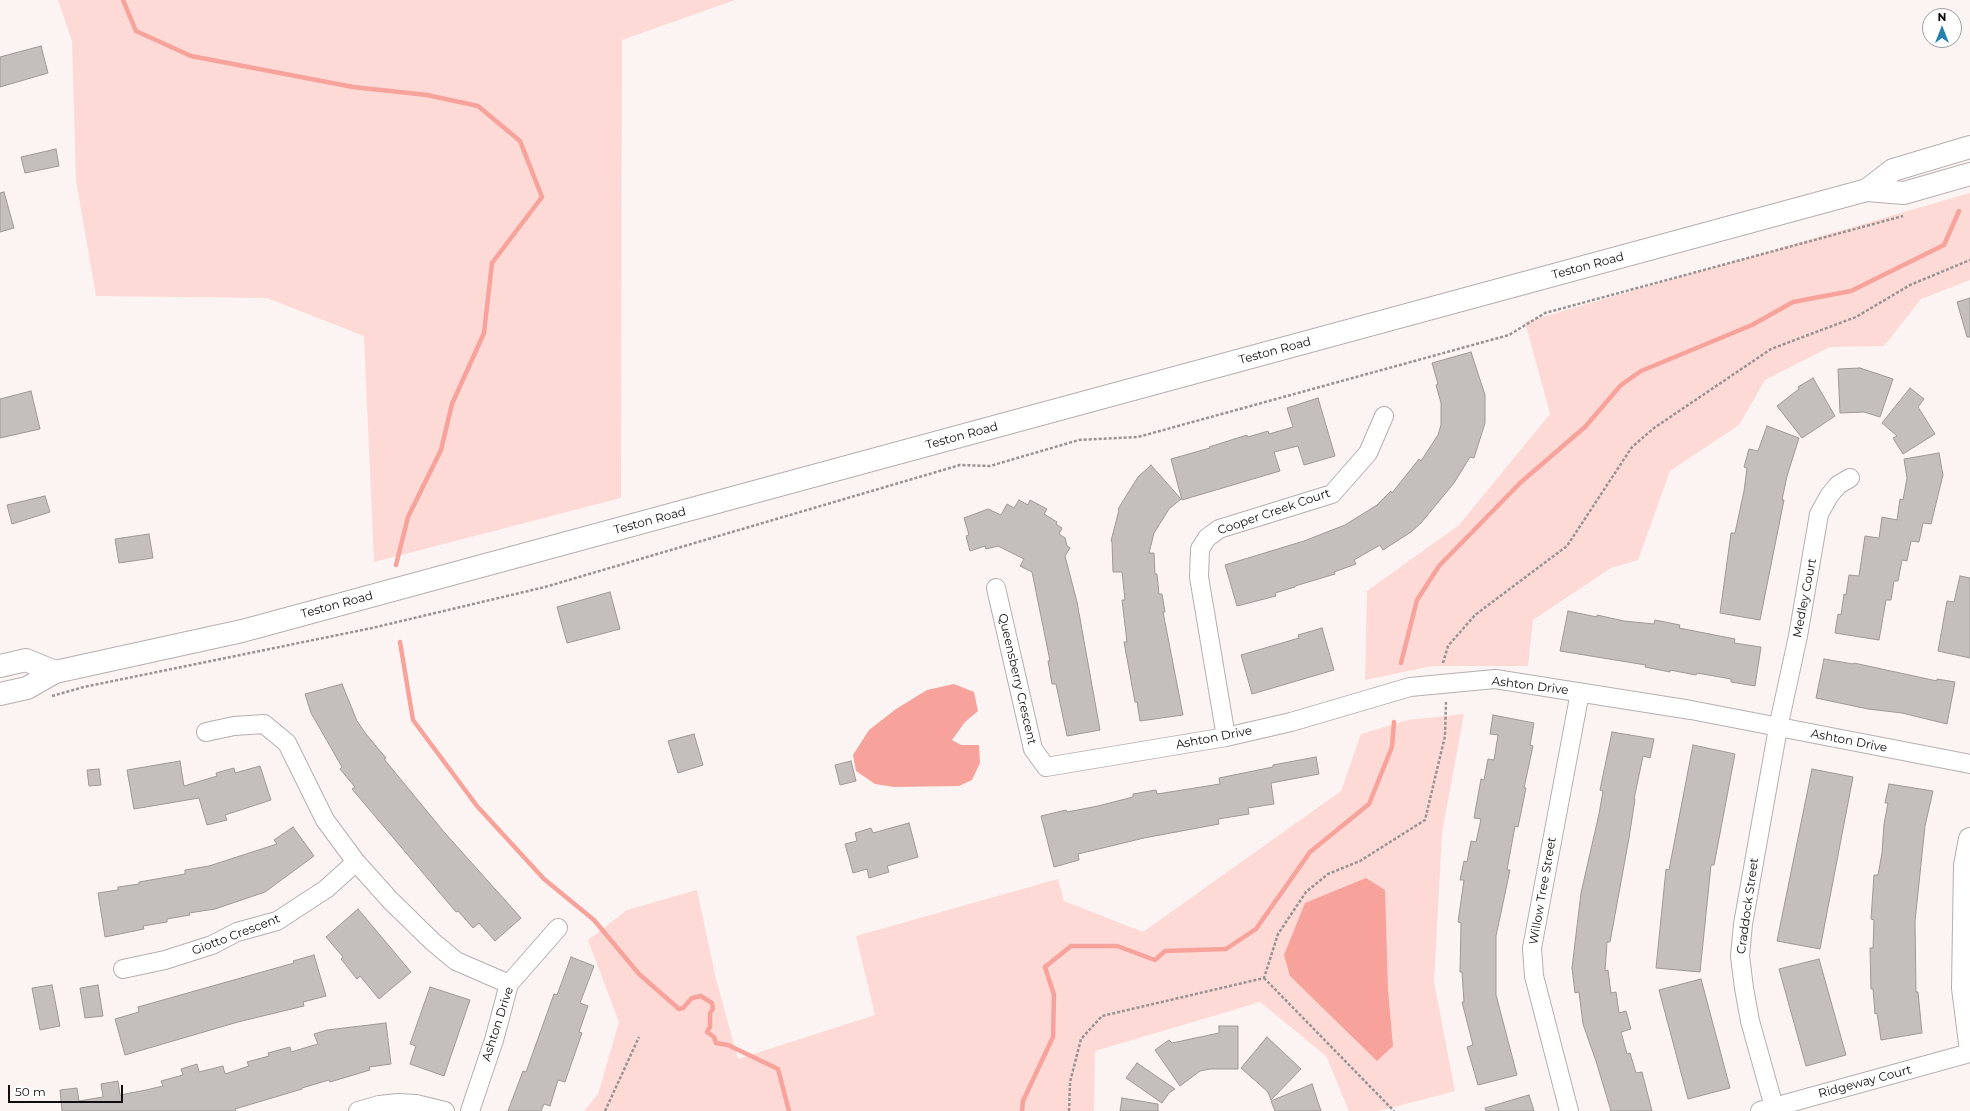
<!DOCTYPE html>
<html>
<head>
<meta charset="utf-8">
<style>
	body { margin:0 }
	#map { position:relative; width:1970px; height:1111px; overflow:hidden; background:#fbf4f3; font-family:Montserrat,sans-serif }
	canvas { display:block }
	.north { position:absolute; left:1922px; top:8px; width:40px; height:40px; box-sizing:border-box; background:#fff; border:1px solid #9f9e9e; border-radius:50%; rotate:0deg; font-size:11px; font-weight:700; line-height:16px; text-align:center; color:#0f0d0d }
	.north::after { content:''; display:block; margin:auto; width:14px; height:18px; background:#2581ae; clip-path:polygon(50% 0,100% 100%,50% 72%,0 100%) }
	.scale { position:absolute; left:8px; top:1085px; width:115px; height:18px; box-sizing:border-box; border:2px solid #0f0d0d; border-top:0; padding-left:5px; font-size:12px; line-height:14px; white-space:nowrap; color:#0f0d0d; -webkit-text-stroke:3px #fff; paint-order:stroke }
</style>
</head>
<body>
<div id="map">
<canvas width="1970" height="1111"></canvas>
<div class="north">N</div>
<div class="scale">50 m</div>
</div>
<script>
const context = document.querySelector('canvas').getContext('2d');
context.lineJoin = 'round';
function paint(path, color) { context.fillStyle = color; context.fill(path, 'evenodd'); }
const shape = rows => new Path2D(rows.map(r => 'M' + r).join(''));
function stroke(path, color, width, dash) { context.strokeStyle = color; context.lineWidth = width; context.lineCap = dash ? 'butt' : 'round'; context.setLineDash(dash || []); context.stroke(path); }
function label(font, color, halo, rows, align = 'center') {
  context.font = font + ' Montserrat,sans-serif'; context.lineWidth = 3; context.setLineDash([]); context.textBaseline = 'middle'; context.strokeStyle = halo; context.fillStyle = color; for (const [text, x, y, turn = 0] of rows) {
    context.save(); context.translate(x, y); context.rotate((+turn || 0) * Math.PI / 180); context.textAlign = isNaN(turn) ? turn : align; if (halo) context.strokeText(text, 0, 0); context.fillText(text, 0, 0); context.restore();
  }
}
paint(shape([
	[58,0,735,0,622,40,621,498,374,562,364,336,267,298,96,296,76,180,72,41],
	[1970,193,1970,280,1921,299,1884,346,1830,347,1765,380,1739,425,1670,471,1638,560,1611,568,1533,620,1528,666,1432,666,1365,680,1367,591,1459,525,1550,414,1525,322],
	[1464,714,1442,833,1434,982,1455,1091,1379,1111,1349,1111,1326,1056,1260,1002,1095,1051,1094,1111,584,1111,598,1094,619,1022,588,940,627,910,697,890,716,979,738,1059,875,1015,856,936,1058,879,1064,901,1143,932,1341,791,1361,734,1408,720]
]), '#fddad6');
paint(shape([
	[954,684,974,692,978,711,965,722,952,740,961,745,979,745,980,763,972,780,959,786,894,787,875,784,856,771,853,755,869,730,896,709,927,690],
	[1366,878,1385,890,1388,990,1393,1046,1377,1061,1290,976,1284,955,1305,903]
]), '#f7a29b');
stroke(shape([
	[123,0,136,31,191,56,353,87,427,95,478,106,520,141,542,197,492,263,484,333,452,404,441,450,408,517,396,565],
	[400,642,413,720,477,806,544,879,594,920,639,974,679,1009,683,1008,692,998,701,996,712,1003,713,1009,710,1013,710,1027,707,1032,714,1037,716,1043,728,1045,778,1069,789,1111],
	[1401,663,1417,600,1439,566,1520,483,1585,427,1621,385,1641,371,1752,325,1793,302,1851,291,1944,245,1959,211],
	[1022,1111,1023,1101,1053,1037,1054,995,1045,967,1071,946,1117,946,1155,960,1165,951,1226,949,1256,929,1310,852,1369,804,1392,747,1394,722]
]), '#f7a29b', 4.5);
const building = shape([
	[41,46,48,73,0,87,0,57,41,46],
	[56,149,59,166,25,173,21,157,56,149],
	[4,192,14,228,0,232,0,193,4,192],
	[1970,298,1970,337,1967,337,1957,302,1970,298],
	[1471,352,1485,395,1485,423,1474,458,1470,457,1454,483,1421,523,1411,532,1383,550,1380,545,1354,560,1356,564,1334,572,1335,574,1295,586,1295,587,1275,593,1276,596,1237,606,1225,565,1304,541,1345,525,1377,505,1391,491,1392,493,1419,459,1421,461,1438,435,1441,425,1441,403,1436,385,1438,384,1432,363,1471,352],
	[1860,368,1893,379,1880,417,1864,412,1840,413,1838,369,1860,368],
	[1813,378,1835,416,1802,438,1777,406,1799,389,1798,387,1813,378],
	[1910,388,1924,399,1918,407,1935,434,1903,454,1893,438,1897,436,1882,423,1910,388],
	[31,391,40,429,0,438,0,399,31,391],
	[1318,398,1335,456,1304,465,1298,446,1274,452,1280,471,1182,500,1171,459,1210,448,1209,447,1247,435,1248,437,1268,431,1269,434,1293,427,1287,408,1318,398],
	[1767,426,1799,438,1787,476,1782,500,1784,500,1760,620,1720,613,1731,533,1735,533,1744,491,1747,468,1744,467,1749,449,1758,451,1767,426],
	[1939,453,1943,475,1931,524,1923,523,1919,542,1911,541,1907,561,1902,560,1898,581,1894,581,1891,600,1886,600,1879,640,1835,633,1838,614,1841,615,1844,594,1846,595,1849,575,1859,576,1865,536,1879,538,1882,517,1897,520,1900,499,1903,500,1907,478,1904,459,1939,453],
	[1151,465,1181,499,1169,509,1154,533,1149,553,1154,553,1155,574,1157,574,1159,594,1162,594,1165,612,1163,612,1183,715,1140,721,1137,702,1135,702,1124,642,1127,642,1122,600,1125,600,1122,572,1113,572,1112,542,1111,541,1119,510,1118,509,1138,477,1151,465],
	[45,496,50,512,12,524,7,505,45,496],
	[1019,500,1028,505,1030,500,1047,509,1044,514,1057,522,1056,524,1062,528,1059,534,1065,538,1067,546,1070,548,1065,556,1077,602,1100,730,1067,736,1056,684,1052,684,1048,661,1050,661,1032,572,1020,566,1024,559,998,546,986,549,985,546,970,551,966,536,969,535,964,518,988,509,1001,515,1007,504,1014,508,1019,500],
	[149,534,153,558,119,563,115,539,149,534],
	[1960,576,1970,578,1970,658,1938,651,1947,601,1954,602,1960,576],
	[610,592,620,629,567,643,557,607,610,592],
	[1568,611,1597,617,1597,615,1624,621,1654,624,1655,620,1680,625,1679,628,1735,639,1734,643,1761,647,1755,686,1731,682,1731,679,1697,673,1696,675,1670,670,1670,672,1645,667,1646,665,1560,651,1568,611],
	[1322,628,1334,670,1252,694,1241,655,1299,638,1298,635,1322,628],
	[1824,659,1853,664,1854,663,1937,681,1937,679,1955,682,1947,724,1902,713,1868,709,1816,698,1824,659],
	[342,684,357,721,366,734,386,758,384,759,444,832,521,918,495,941,479,923,473,928,458,911,456,912,352,789,355,787,340,769,342,767,311,713,305,694,342,684],
	[1493,715,1534,723,1530,745,1533,746,1524,788,1526,788,1518,827,1515,826,1507,870,1510,870,1496,936,1496,995,1517,1075,1478,1085,1467,1047,1473,1045,1462,1002,1464,1002,1462,972,1460,972,1461,923,1458,922,1464,880,1460,880,1464,861,1467,862,1471,841,1476,842,1481,819,1474,818,1481,779,1484,780,1488,759,1494,760,1498,735,1490,734,1493,715],
	[1612,732,1654,739,1650,758,1643,756,1634,799,1635,799,1629,838,1610,942,1607,942,1605,971,1608,970,1611,993,1616,992,1619,1013,1626,1011,1631,1029,1621,1032,1627,1054,1630,1053,1636,1073,1642,1072,1652,1111,1611,1111,1596,1061,1583,1024,1579,992,1575,993,1572,968,1581,893,1599,814,1603,791,1600,790,1612,732],
	[694,734,703,765,678,773,668,741,694,734],
	[1693,745,1735,754,1714,865,1711,865,1700,972,1656,968,1666,869,1669,870,1693,745],
	[1316,757,1319,774,1271,783,1274,804,1248,808,1249,814,1218,819,1219,824,1144,838,1078,854,1079,860,1054,867,1041,816,1066,810,1067,812,1098,806,1133,797,1133,794,1156,790,1157,794,1220,784,1219,778,1273,767,1273,765,1316,757],
	[180,761,184,786,217,776,216,773,234,768,235,773,260,766,271,800,225,815,227,820,207,825,199,798,134,809,127,770,180,761],
	[851,761,856,781,840,785,835,765,851,761],
	[99,769,101,785,89,786,87,770,99,769],
	[1812,769,1853,777,1820,949,1777,941,1812,769],
	[1889,784,1933,791,1925,826,1915,921,1916,992,1918,992,1922,1033,1881,1040,1877,1013,1875,1014,1873,989,1871,989,1870,948,1873,948,1874,920,1871,919,1874,875,1878,875,1882,853,1884,824,1888,803,1885,803,1889,784],
	[909,823,918,857,887,866,889,872,869,878,867,869,853,873,845,844,857,841,855,833,871,828,873,833,909,823],
	[293,827,314,856,265,892,215,909,189,913,190,915,167,919,167,922,143,926,144,929,105,937,98,893,118,890,118,887,139,884,139,882,185,874,185,870,209,866,277,844,274,840,293,827],
	[358,909,411,972,379,999,360,976,357,979,341,959,343,957,326,937,358,909],
	[314,955,326,996,303,1002,304,1006,238,1022,125,1055,115,1019,139,1012,138,1007,294,963,293,961,314,955],
	[571,957,594,966,580,1003,588,1006,579,1032,582,1033,565,1082,558,1080,550,1106,544,1104,541,1111,508,1111,523,1071,526,1072,554,994,557,995,571,957],
	[1819,959,1846,1055,1806,1066,1779,969,1819,959],
	[1701,979,1730,1088,1688,1099,1659,990,1701,979],
	[52,985,60,1026,40,1030,32,988,52,985],
	[98,985,103,1016,85,1018,80,988,98,985],
	[430,987,470,1000,444,1076,410,1064,416,1046,410,1044,430,987],
	[386,1023,391,1064,369,1067,370,1070,330,1082,329,1080,302,1088,302,1089,235,1109,236,1111,62,1111,60,1090,77,1088,79,1101,103,1097,101,1084,118,1081,120,1095,146,1090,163,1086,161,1081,183,1075,181,1069,197,1064,199,1072,223,1066,225,1074,249,1066,247,1062,269,1056,268,1053,290,1047,291,1052,318,1044,314,1034,327,1030,386,1023],
	[1219,1026,1238,1026,1238,1069,1210,1069,1200,1071,1180,1086,1155,1050,1169,1040,1172,1043,1219,1033,1219,1026],
	[1267,1037,1301,1069,1271,1100,1268,1092,1241,1068,1267,1037],
	[1137,1063,1175,1089,1169,1093,1162,1103,1126,1078,1137,1063],
	[1312,1084,1321,1111,1275,1111,1271,1101,1312,1084],
	[1529,1095,1534,1111,1486,1111,1485,1108,1529,1095],
	[1122,1098,1158,1104,1158,1111,1120,1111,1122,1098]
]);
paint(building, '#c4bebd');
stroke(building, '#9e9897', 1);
const street = shape([
	[996,588,1033,749,1046,767,1226,737,1291,722,1410,687,1495,679,1691,710,1970,764],
	[1226,737,1199,577,1200,549,1207,538,1219,529,1332,494,1368,453,1384,416],
	[356,862,390,900,433,942,456,961,509,984],
	[123,969,165,960,212,945,237,932,277,921,326,889,356,862,325,820,287,743,264,724,234,726,206,732],
	[1774,1107,1750,1021,1744,988,1740,956,1743,924,1778,728,1798,636,1819,514,1829,496,1838,485,1850,478],
	[358,1111,379,1105,398,1103,416,1104,445,1111],
	[470,1111,494,1040,509,984,558,928],
	[1569,1111,1534,976,1532,948,1580,692],
	[1760,1111,1970,1053]
]);
const secondary = shape([
	[1867,190,1893,170,1970,147],
	[0,666,26,660,55,672],
	[0,694,27,688,55,672,242,631,1867,190,1904,193,1970,174],
	[1970,839,1965,865,1963,988,1970,1043]
]);
stroke(street, '#b5afae', 20);
stroke(secondary, '#b5afae', 24);
stroke(shape([
	[1443,663,1448,646,1475,615,1567,546,1632,447,1654,428,1771,349,1856,317,1910,285,1970,260],
	[52,696,84,687,372,628,545,587,960,465,990,466,1079,440,1138,437,1509,335,1545,313,1903,216],
	[1264,978,1394,1111],
	[605,1111,639,1037],
	[1069,1111,1070,1082,1081,1039,1102,1016,1264,978,1278,934,1306,892,1328,874,1360,861,1425,820,1445,736,1446,702]
]), '#989392', 2.5, [3, 2]);
stroke(street, '#fff', 18);
stroke(secondary, '#fff', 22);
label('12px', '#0f0d0d', '#fff', [
	["Teston Road",1588,266,-15],
	["Teston Road",1275,351,-15],
	["Teston Road",962,436,-15],
	["Cooper Creek Court",1274,512,-19],
	["Teston Road",650,521,-15],
	["Medley Court",1805,598,-79],
	["Teston Road",337,605,-15],
	["Queensberry Crescent",1017,679,77],
	["Ashton Drive",1530,686,7],
	["Ashton Drive",1214,738,-11],
	["Ashton Drive",1849,741,11],
	["Willow Tree Street",1543,891,-80],
	["Craddock Street",1748,906,-82],
	["Giotto Crescent",236,935,-21],
	["Ashton Drive",498,1024,-72],
	["Ridgeway Court",1865,1082,-15]
]);
</script>
</body>
</html>
